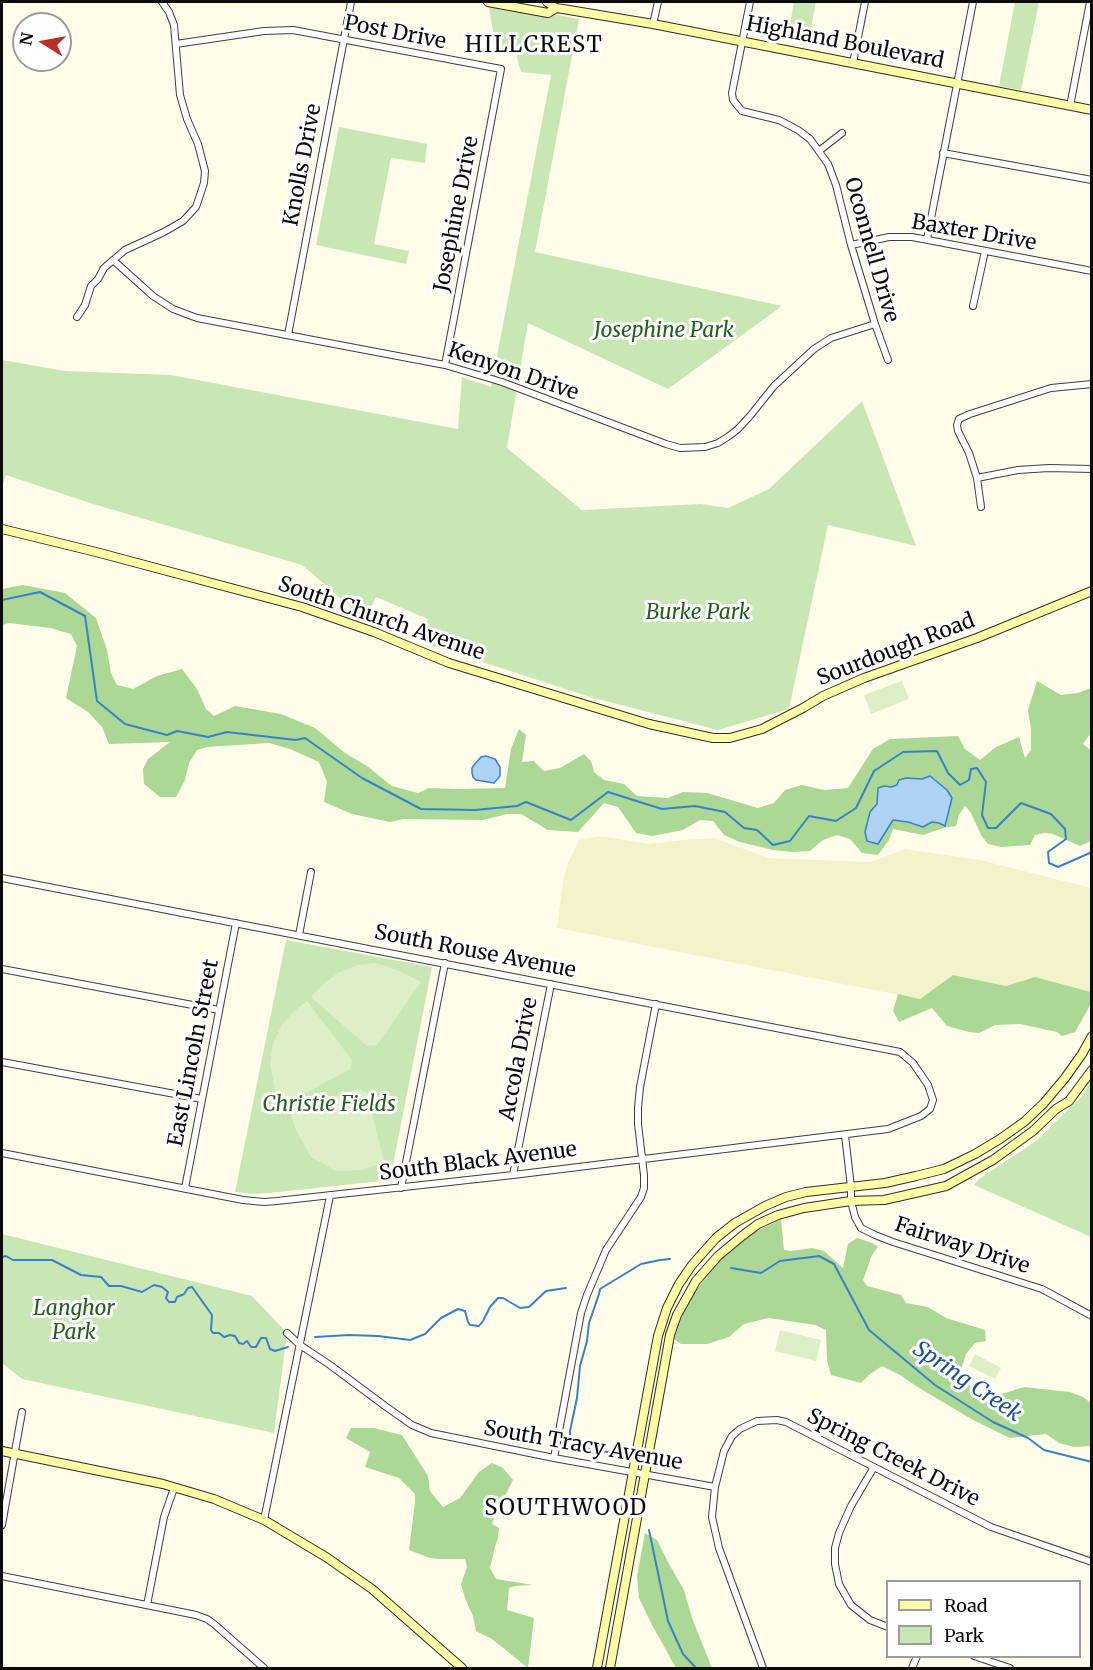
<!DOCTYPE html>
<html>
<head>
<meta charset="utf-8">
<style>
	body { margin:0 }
	#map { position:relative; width:1093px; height:1670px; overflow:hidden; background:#fffde9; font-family:Merriweather,serif }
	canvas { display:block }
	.frame { position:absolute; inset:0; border:3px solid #0b0b0b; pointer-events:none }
	.legend { position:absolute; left:886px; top:1580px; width:195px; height:78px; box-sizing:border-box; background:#fff; border:2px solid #9d9d9d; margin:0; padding:8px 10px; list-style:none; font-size:18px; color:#0b0b0b }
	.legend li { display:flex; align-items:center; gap:12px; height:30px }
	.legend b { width:30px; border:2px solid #9d9d9d }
	.north { position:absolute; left:12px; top:12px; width:60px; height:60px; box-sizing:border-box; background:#fff; border:2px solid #9d9d9d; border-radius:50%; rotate:281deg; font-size:16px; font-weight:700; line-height:24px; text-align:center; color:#0b0b0b }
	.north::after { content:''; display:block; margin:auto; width:21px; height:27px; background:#b72f26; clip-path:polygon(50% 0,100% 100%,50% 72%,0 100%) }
</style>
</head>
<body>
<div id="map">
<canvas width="1093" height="1670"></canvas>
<div class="frame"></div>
<ul class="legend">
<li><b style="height:8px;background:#fefda5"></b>Road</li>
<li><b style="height:16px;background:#c9e7b4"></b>Park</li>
</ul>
<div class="north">N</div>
</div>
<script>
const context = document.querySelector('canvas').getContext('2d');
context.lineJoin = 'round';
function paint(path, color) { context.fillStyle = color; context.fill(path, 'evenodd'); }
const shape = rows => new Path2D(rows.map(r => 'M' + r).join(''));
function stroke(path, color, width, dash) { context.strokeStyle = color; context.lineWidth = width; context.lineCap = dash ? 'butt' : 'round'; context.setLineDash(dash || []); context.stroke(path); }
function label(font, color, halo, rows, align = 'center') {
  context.font = font + ' Merriweather,serif'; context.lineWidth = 6; context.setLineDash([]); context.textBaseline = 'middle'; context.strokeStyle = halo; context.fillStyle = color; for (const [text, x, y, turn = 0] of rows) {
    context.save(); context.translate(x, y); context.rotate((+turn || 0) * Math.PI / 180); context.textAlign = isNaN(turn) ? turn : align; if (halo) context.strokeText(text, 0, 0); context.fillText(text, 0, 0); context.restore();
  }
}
paint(shape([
	[600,836,649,844,684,840,714,838,769,858,870,862,905,849,980,860,1091,888,1091,992,1035,977,1006,986,953,975,920,999,557,928,564,876,568,863,579,840]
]), '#f2f3ca');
paint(shape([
	[488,2,579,19,535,252,782,306,668,389,528,323,507,448,582,510,701,504,728,508,769,489,862,401,916,546,828,525,789,709,718,730,590,697,424,643,428,619,376,597,365,619,302,565,93,504,6,475,2,487,2,360,65,371,171,375,458,429,462,377,491,387,551,75,521,72,515,50,493,46,493,31],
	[794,2,816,2,808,44,787,41],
	[1015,2,1039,2,1021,90,999,86],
	[339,127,427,144,425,163,391,158,374,244,409,251,406,264,316,245],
	[286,940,432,967,390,1180,270,1193,253,1194,235,1192],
	[1091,1080,1091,1237,974,1185,979,1179,1036,1141,1082,1096],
	[2,1234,252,1296,287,1333,274,1433,22,1379,2,1363]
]), '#c9e7b4');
paint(shape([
	[23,585,65,593,96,618,107,650,111,673,117,685,133,689,157,676,182,669,197,689,206,709,214,716,235,706,281,714,315,728,345,753,367,766,392,786,418,793,429,788,458,789,505,788,511,749,519,729,526,735,522,762,534,761,544,771,560,768,584,754,591,761,594,772,604,780,624,784,637,796,668,798,683,792,707,793,758,808,774,803,785,790,802,785,824,790,848,788,873,749,890,739,958,736,965,749,980,760,996,747,1019,737,1025,758,1031,750,1031,729,1028,710,1037,681,1061,695,1078,693,1091,688,1091,733,1083,744,1091,750,1091,841,1080,846,1053,834,1045,833,1035,835,1030,845,1001,847,988,844,981,835,971,813,965,806,959,815,956,826,943,828,923,835,893,829,889,840,878,855,862,853,850,839,837,835,823,840,810,851,792,852,773,850,740,842,724,835,713,821,700,820,683,830,652,836,636,833,618,807,604,803,578,832,548,830,521,814,507,814,483,820,404,819,390,822,352,814,324,802,327,782,319,762,290,749,269,743,207,747,197,750,189,763,185,780,176,797,160,797,144,784,143,769,148,759,170,742,109,744,102,727,88,712,66,698,77,646,71,634,50,628,9,623,2,625,2,589],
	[953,975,1006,986,1035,977,1091,992,1091,1004,1075,1032,1062,1036,1057,1032,1020,1024,995,1025,979,1033,969,1032,947,1026,932,1008,899,1022,893,1011,898,994,920,999],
	[781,1219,784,1250,791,1251,812,1248,824,1251,843,1268,848,1244,857,1238,872,1243,878,1247,872,1255,863,1280,867,1286,901,1295,906,1303,928,1307,946,1318,985,1330,986,1341,975,1343,966,1354,961,1370,962,1376,976,1391,988,1395,1005,1393,1024,1387,1070,1392,1083,1397,1091,1403,1091,1446,1074,1447,1059,1443,1046,1434,1010,1438,973,1420,916,1386,900,1375,882,1366,869,1375,861,1383,831,1375,827,1360,826,1330,815,1325,769,1318,744,1324,729,1337,707,1344,681,1344,674,1339,687,1303,719,1260,753,1233],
	[351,1428,374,1428,402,1435,428,1476,430,1491,443,1507,460,1498,479,1472,492,1463,503,1468,513,1480,506,1494,498,1505,492,1524,499,1528,498,1538,495,1547,490,1568,496,1579,533,1585,515,1586,509,1588,507,1610,534,1618,528,1668,492,1639,476,1631,473,1616,465,1598,461,1584,467,1567,465,1559,440,1559,430,1558,409,1550,415,1502,415,1494,399,1478,365,1467,370,1452,346,1438],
	[645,1533,657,1540,669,1564,684,1590,692,1618,712,1668,676,1668,652,1625,639,1598,637,1576]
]), '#abd894');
paint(shape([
	[902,681,909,699,871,714,864,695],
	[376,963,397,970,421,982,377,1045,367,1046,311,997,322,985,338,973,357,965],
	[307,1001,352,1060,350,1069,286,1104,275,1089,270,1064,273,1043,282,1025,294,1011],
	[359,1089,367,1093,384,1162,362,1170,336,1171,311,1157,295,1128,289,1109],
	[780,1330,821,1340,816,1361,775,1351],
	[975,1354,1001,1368,995,1379,969,1366]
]), '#dcefc6');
const water = shape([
	[486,756,495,759,500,767,500,776,494,783,476,780,473,777,472,773,472,768,474,765,481,757,486,756],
	[930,776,947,790,952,798,945,826,939,823,932,822,923,827,908,822,893,820,878,844,867,841,865,832,870,812,877,804,878,788,884,786,891,787,897,785,899,780,906,778,922,779,930,776]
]);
paint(water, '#afd3f5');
stroke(water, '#3880ca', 1.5);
stroke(shape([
	[2,600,40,592,85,616,97,701,125,724,167,735,177,731,208,737,227,732,296,740,305,738,362,778,421,809,475,810,517,806,526,802,571,820,608,792,662,809,695,806,725,812,744,828,757,830,773,845,790,841,809,816,836,821,856,808,874,771,903,752,937,751,948,773,960,785,969,780,971,769,977,768,986,782,982,815,988,828,996,828,1021,803,1051,814,1065,829,1066,839,1048,852,1049,863,1058,867,1092,852],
	[2,1257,6,1256,13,1260,52,1260,81,1275,101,1277,109,1286,121,1286,142,1292,154,1285,162,1287,168,1292,166,1298,169,1302,175,1302,177,1297,184,1294,188,1288,192,1287,212,1315,211,1330,213,1333,219,1333,224,1337,230,1335,235,1336,239,1343,243,1344,247,1341,251,1347,256,1347,261,1338,266,1338,270,1349,275,1351,288,1347],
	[731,1268,761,1273,780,1261,819,1256,834,1264,869,1330,935,1385,993,1422,1028,1438,1044,1450,1092,1462],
	[315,1337,349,1335,378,1336,410,1340,425,1334,441,1318,458,1309,465,1311,468,1322,470,1325,479,1326,483,1321,490,1307,498,1298,503,1298,520,1308,529,1307,546,1291,566,1288],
	[618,1454,570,1445,570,1431,577,1398,580,1366,587,1341,589,1323,599,1294,600,1289,641,1264,660,1260,670,1259],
	[649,1530,668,1621,683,1654,696,1668]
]), '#3880ca', 2);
const street = shape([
	[750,2,732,93,733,100,742,111,779,120,798,130,810,139,828,164,836,185,851,245,875,324,888,360],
	[653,24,658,2],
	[176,44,264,31,293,30,501,69,445,365],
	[853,63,865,2],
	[1070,106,1090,2],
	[819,151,842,133],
	[943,153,1092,180],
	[927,239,973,2],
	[851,245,889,237,912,237,1092,271],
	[113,260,153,296,173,309,197,318,445,365,502,382,666,444,680,448,705,447,718,443,729,436,738,429,750,416,774,386,814,349,831,338,875,324],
	[973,306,985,251],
	[77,317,85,305,91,286,98,279,104,268,125,250,164,232,183,221,196,207,204,183,205,171,198,144,187,119,180,95,174,25,169,12,162,2],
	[288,335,351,2],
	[977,478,1018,470,1049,468,1092,469],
	[981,507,977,478,969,453,958,431,957,425,959,419,970,414,1051,388,1092,384],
	[2,878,900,1052,913,1063,928,1085,933,1100,930,1109,921,1116,888,1129,513,1175,277,1201,264,1202,243,1200,2,1153],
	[299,935,311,872],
	[2,969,219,1010],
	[2,1062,202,1099],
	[845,1135,851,1187,851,1201,855,1217,861,1228,875,1235,893,1242,1042,1289,1092,1316],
	[513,1175,551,984],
	[185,1188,236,923],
	[401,1188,445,963],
	[287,1333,300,1345,330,1365,385,1406,412,1425,431,1433,554,1458,715,1487],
	[554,1458,581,1313,587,1295,606,1250,641,1197,644,1188,644,1175,638,1124,638,1108,640,1087,656,1004],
	[874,1467,851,1506,839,1533,835,1548,835,1564,839,1584,851,1605,870,1620,888,1627],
	[264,1520,330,1196],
	[2,1525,22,1412],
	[2,1576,196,1615,207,1619,214,1624,264,1668],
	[147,1605,164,1517,174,1488],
	[974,1656,1010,1668],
	[763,1668,719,1548,712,1517,715,1487,724,1451,732,1436,740,1429,757,1421,777,1420,786,1422,991,1527,1092,1562],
	[912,1668,917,1656]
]);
const secondary = shape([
	[488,2,548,13,556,8],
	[547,2,556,8,563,9,653,24,1092,110],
	[2,529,96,552,302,607,374,632,449,663,649,724,713,738,730,738,762,729,803,708,823,696,864,678,977,638,1092,591],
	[2,1451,163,1484,214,1499,264,1520,326,1557,372,1589,462,1668],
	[597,1668,658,1336,667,1308,679,1284,692,1265,716,1238,735,1223,765,1206,786,1197,806,1192,885,1183,916,1176,944,1169,975,1154,1000,1139,1024,1122,1044,1103,1065,1078,1082,1054,1092,1036],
	[610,1668,670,1335,677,1315,696,1281,718,1256,742,1236,758,1224,778,1215,804,1208,851,1201,884,1200,946,1186,993,1160,1033,1131,1056,1109,1069,1101,1092,1070]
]);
stroke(street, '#3e3e3e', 8);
stroke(secondary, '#2d2d2d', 10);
stroke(street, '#fff', 6);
stroke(secondary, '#fefda5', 8);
label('21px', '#0b0b0b', '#fff', [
	["Post Drive",395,33,11],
	["Highland Boulevard",845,43,11],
	["Knolls Drive",303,165,-79],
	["Josephine Drive",457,214,-79],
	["Baxter Drive",974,233,10],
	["Oconnell Drive",871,250,74],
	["Kenyon Drive",513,372,19],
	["South Church Avenue",381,619,19],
	["Sourdough Road",896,650,-21],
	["South Rouse Avenue",475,952,11],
	["East Lincoln Street",194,1053,-79],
	["Accola Drive",519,1059,-79],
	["South Black Avenue",478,1162,-7],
	["Fairway Drive",962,1246,18],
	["South Tracy Avenue",583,1446,10],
	["Spring Creek Drive",893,1458,27]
]);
label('italic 21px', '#24601d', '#fff', [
	["Josephine Park",664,331],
	["Burke Park",698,613],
	["Christie Fields",329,1105],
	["Langhor",74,1309],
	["Park",74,1333]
]);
context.letterSpacing = '1.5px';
label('22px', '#0b0b0b', '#fff', [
	["HILLCREST",534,46],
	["SOUTHWOOD",566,1509]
]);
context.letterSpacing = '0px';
label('italic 22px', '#185299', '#fff', [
	["Spring Creek",967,1382,34]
]);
</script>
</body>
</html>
